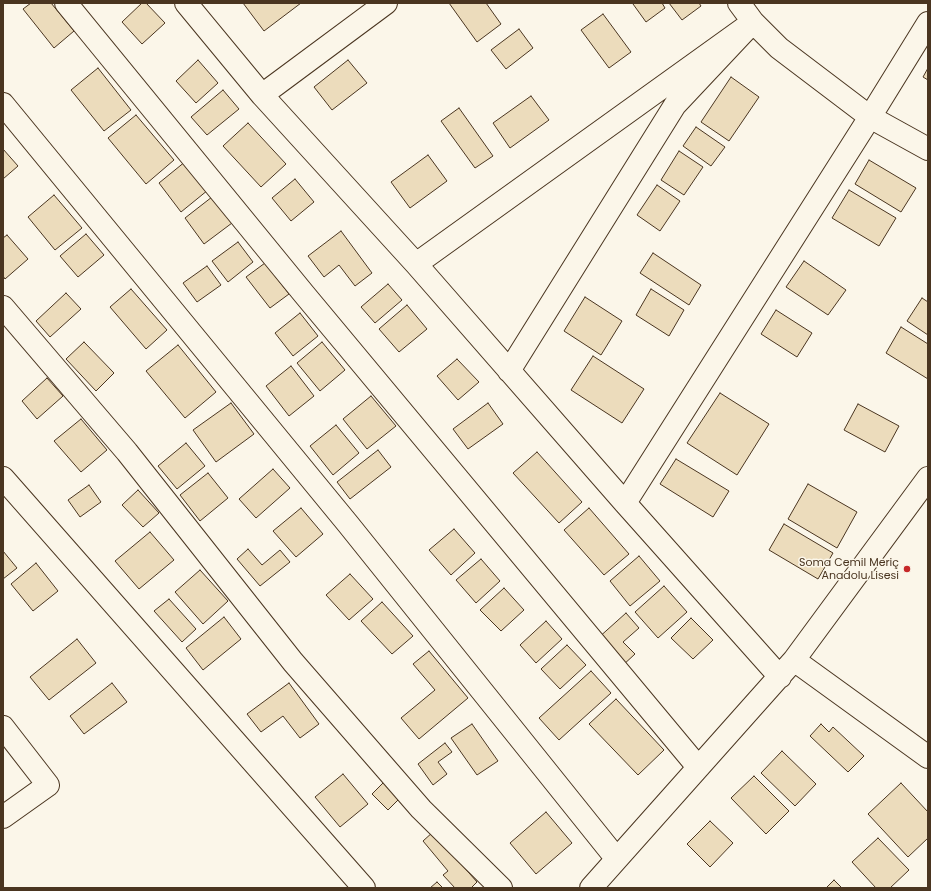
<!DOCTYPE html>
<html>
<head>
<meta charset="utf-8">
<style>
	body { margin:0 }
	#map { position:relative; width:931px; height:891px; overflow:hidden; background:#fbf6e9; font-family:Poppins,sans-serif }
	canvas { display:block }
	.frame { position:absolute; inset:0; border:4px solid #4a3520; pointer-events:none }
</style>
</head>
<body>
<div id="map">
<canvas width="931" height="891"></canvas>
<div class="frame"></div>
</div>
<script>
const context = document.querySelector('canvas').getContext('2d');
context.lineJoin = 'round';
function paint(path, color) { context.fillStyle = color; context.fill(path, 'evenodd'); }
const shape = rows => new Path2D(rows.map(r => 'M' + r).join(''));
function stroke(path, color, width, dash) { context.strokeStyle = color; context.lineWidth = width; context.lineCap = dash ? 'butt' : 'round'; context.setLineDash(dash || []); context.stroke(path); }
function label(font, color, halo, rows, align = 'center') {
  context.font = font + ' Poppins,sans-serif'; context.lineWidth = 3; context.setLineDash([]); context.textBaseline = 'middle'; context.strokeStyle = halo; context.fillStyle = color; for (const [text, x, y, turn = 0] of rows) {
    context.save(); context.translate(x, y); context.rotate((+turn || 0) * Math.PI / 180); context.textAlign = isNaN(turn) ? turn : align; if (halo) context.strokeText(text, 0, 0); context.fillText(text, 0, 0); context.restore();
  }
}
const building = shape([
	[31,3,51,3,74,31,54,48,23,9,31,3],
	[142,3,146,3,165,23,142,44,122,22,142,3],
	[243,3,301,3,264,31,243,3],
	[449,3,486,3,501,24,477,42,449,3],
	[635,3,662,3,665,8,646,22,633,4,635,3],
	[669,3,699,3,701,6,682,20,669,3],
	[603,14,631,52,609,68,581,30,603,14],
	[519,29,533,48,506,69,491,50,519,29],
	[198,60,218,83,196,103,176,81,198,60],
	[348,60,367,83,332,110,314,87,348,60],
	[98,68,131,110,104,131,71,90,98,68],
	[928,68,928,80,923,77,928,68],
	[731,77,759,97,729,141,701,122,731,77],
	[223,90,239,109,207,135,191,117,223,90],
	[531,96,549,120,510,148,493,123,531,96],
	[459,108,493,156,475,168,441,121,459,108],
	[136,115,174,160,146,184,108,138,136,115],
	[248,123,286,164,261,187,223,146,248,123],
	[696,127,725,147,711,166,683,146,696,127],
	[3,149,18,166,3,179,3,149],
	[679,151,703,167,684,195,661,180,679,151],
	[428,155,447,181,410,208,391,182,428,155],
	[869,160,916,188,901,212,855,184,869,160],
	[186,161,208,190,181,212,159,183,186,161],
	[295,179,314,202,291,221,272,198,295,179],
	[657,185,680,201,660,231,637,215,657,185],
	[849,190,896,218,879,246,832,218,849,190],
	[54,195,82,228,55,250,28,217,54,195],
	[212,197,232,223,204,244,185,218,212,197],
	[341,231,372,273,355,286,339,265,324,277,308,256,341,231],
	[86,234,104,255,78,277,60,256,86,234],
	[7,235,28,259,5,279,3,276,3,238,7,235],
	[238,242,253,262,228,282,212,261,238,242],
	[653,253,701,285,689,305,640,273,653,253],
	[804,261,846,290,828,315,786,287,804,261],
	[265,263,289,294,270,308,246,277,265,263],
	[207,266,221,285,197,302,183,283,207,266],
	[388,284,402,300,375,323,361,307,388,284],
	[131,289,167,330,146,349,110,307,131,289],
	[651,289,684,310,669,336,636,315,651,289],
	[66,293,81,309,50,337,36,321,66,293],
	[585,297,622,321,601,355,564,331,585,297],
	[922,298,928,302,928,335,907,321,922,298],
	[407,305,427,329,399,352,379,329,407,305],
	[776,310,812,333,797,357,761,334,776,310],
	[300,313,318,336,293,356,275,333,300,313],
	[901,327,928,344,928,379,886,353,901,327],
	[84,342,114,373,96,391,66,359,84,342],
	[322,342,345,370,320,391,297,363,322,342],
	[178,345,216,392,185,418,146,371,178,345],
	[593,356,644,389,622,423,571,390,593,356],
	[457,359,479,382,458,400,437,376,457,359],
	[291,366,314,396,289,416,266,386,291,366],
	[47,378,63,396,37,419,22,401,47,378],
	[720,393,769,424,737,475,687,443,720,393],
	[371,396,396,426,367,449,343,419,371,396],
	[231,403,254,434,216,462,193,430,231,403],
	[488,403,503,424,468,449,453,429,488,403],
	[858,404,899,426,885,452,844,430,858,404],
	[81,419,107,450,81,472,54,441,81,419],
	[336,425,359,453,333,475,310,446,336,425],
	[186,443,205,466,177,489,158,466,186,443],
	[378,450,391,467,350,499,337,482,378,450],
	[537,452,582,502,559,523,513,473,537,452],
	[676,459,729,491,713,517,660,484,676,459],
	[273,469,290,488,256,518,239,499,273,469],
	[208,473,228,498,200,521,180,495,208,473],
	[808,484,857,512,837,548,788,519,808,484],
	[89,485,101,502,80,517,68,500,89,485],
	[138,490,159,513,143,527,122,505,138,490],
	[301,508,323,534,296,557,273,531,301,508],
	[589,508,629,554,604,575,564,530,589,508],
	[784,524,833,553,818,579,769,550,784,524],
	[454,529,475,553,451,575,429,550,454,529],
	[150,532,174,560,139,589,115,561,150,532],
	[248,549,262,565,280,550,290,562,260,586,237,559,248,549],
	[3,551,17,568,3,579,3,551],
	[639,556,660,581,630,606,610,581,639,556],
	[481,559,500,581,476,603,456,580,481,559],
	[36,563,58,591,33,611,11,584,36,563],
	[200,570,228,601,203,624,175,592,200,570],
	[350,574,373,599,349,620,326,595,350,574],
	[664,586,687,612,658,638,635,612,664,586],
	[504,588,524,610,501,631,480,610,504,588],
	[169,599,196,629,182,642,154,611,169,599],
	[382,602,413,636,392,654,361,621,382,602],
	[626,613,639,628,623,642,635,654,622,666,597,639,626,613],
	[224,617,241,639,203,670,186,648,224,617],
	[691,618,713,640,693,659,671,638,691,618],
	[546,621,562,639,536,663,520,645,546,621],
	[77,639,96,663,49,700,30,677,77,639],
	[567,645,586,665,560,689,541,669,567,645],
	[429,651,468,698,419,739,401,718,435,690,413,664,429,651],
	[591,671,611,693,559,740,539,718,591,671],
	[112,683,127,702,84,734,70,716,112,683],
	[289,683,319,724,300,738,283,716,261,732,247,714,289,683],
	[616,699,664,750,638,775,589,724,616,699],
	[472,724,498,761,477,775,451,738,472,724],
	[821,724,829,732,833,727,864,756,848,772,810,736,821,724],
	[445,743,452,752,438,762,447,774,433,785,418,764,445,743],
	[782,751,816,784,795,806,761,773,782,751],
	[343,774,368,804,340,827,315,797,343,774],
	[754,776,789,811,766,834,731,798,754,776],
	[384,782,400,798,388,810,372,794,384,782],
	[901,783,928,812,928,838,908,857,868,814,901,783],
	[546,812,572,843,536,874,510,843,546,812],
	[710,821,733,843,710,867,687,844,710,821],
	[433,832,477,882,471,888,455,888,443,875,448,871,423,841,433,832],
	[878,838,909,870,890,888,876,888,852,862,878,838],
	[834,880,842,888,826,888,834,880],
	[437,882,443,888,430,888,437,882]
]);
paint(building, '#ecdcbc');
stroke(building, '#4a3520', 1);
const street = shape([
	[66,3,304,294,698,767],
	[186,3,262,95,416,264,625,503,780,677],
	[739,3,753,22,779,48,870,117,928,149],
	[262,95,386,3],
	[3,104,348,524,616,858],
	[416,264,753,22,675,105,509,371],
	[3,307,127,452,293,662,421,809,501,888],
	[3,478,364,888],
	[625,503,870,117,928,23],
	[794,660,928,757],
	[3,727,48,785,3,817],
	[591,888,794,660,928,478]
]);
stroke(street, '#4a3520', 24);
stroke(street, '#fbf6e9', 22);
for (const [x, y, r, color] of [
	[907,569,4,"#c62828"]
]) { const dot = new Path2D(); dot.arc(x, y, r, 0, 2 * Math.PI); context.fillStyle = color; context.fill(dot); stroke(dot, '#fbf6e9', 1.5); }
label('11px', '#4a3520', '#fbf6e9', [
	["Soma Cemil Meriç",899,563],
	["Anadolu Lisesi",899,576]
], 'right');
</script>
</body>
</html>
